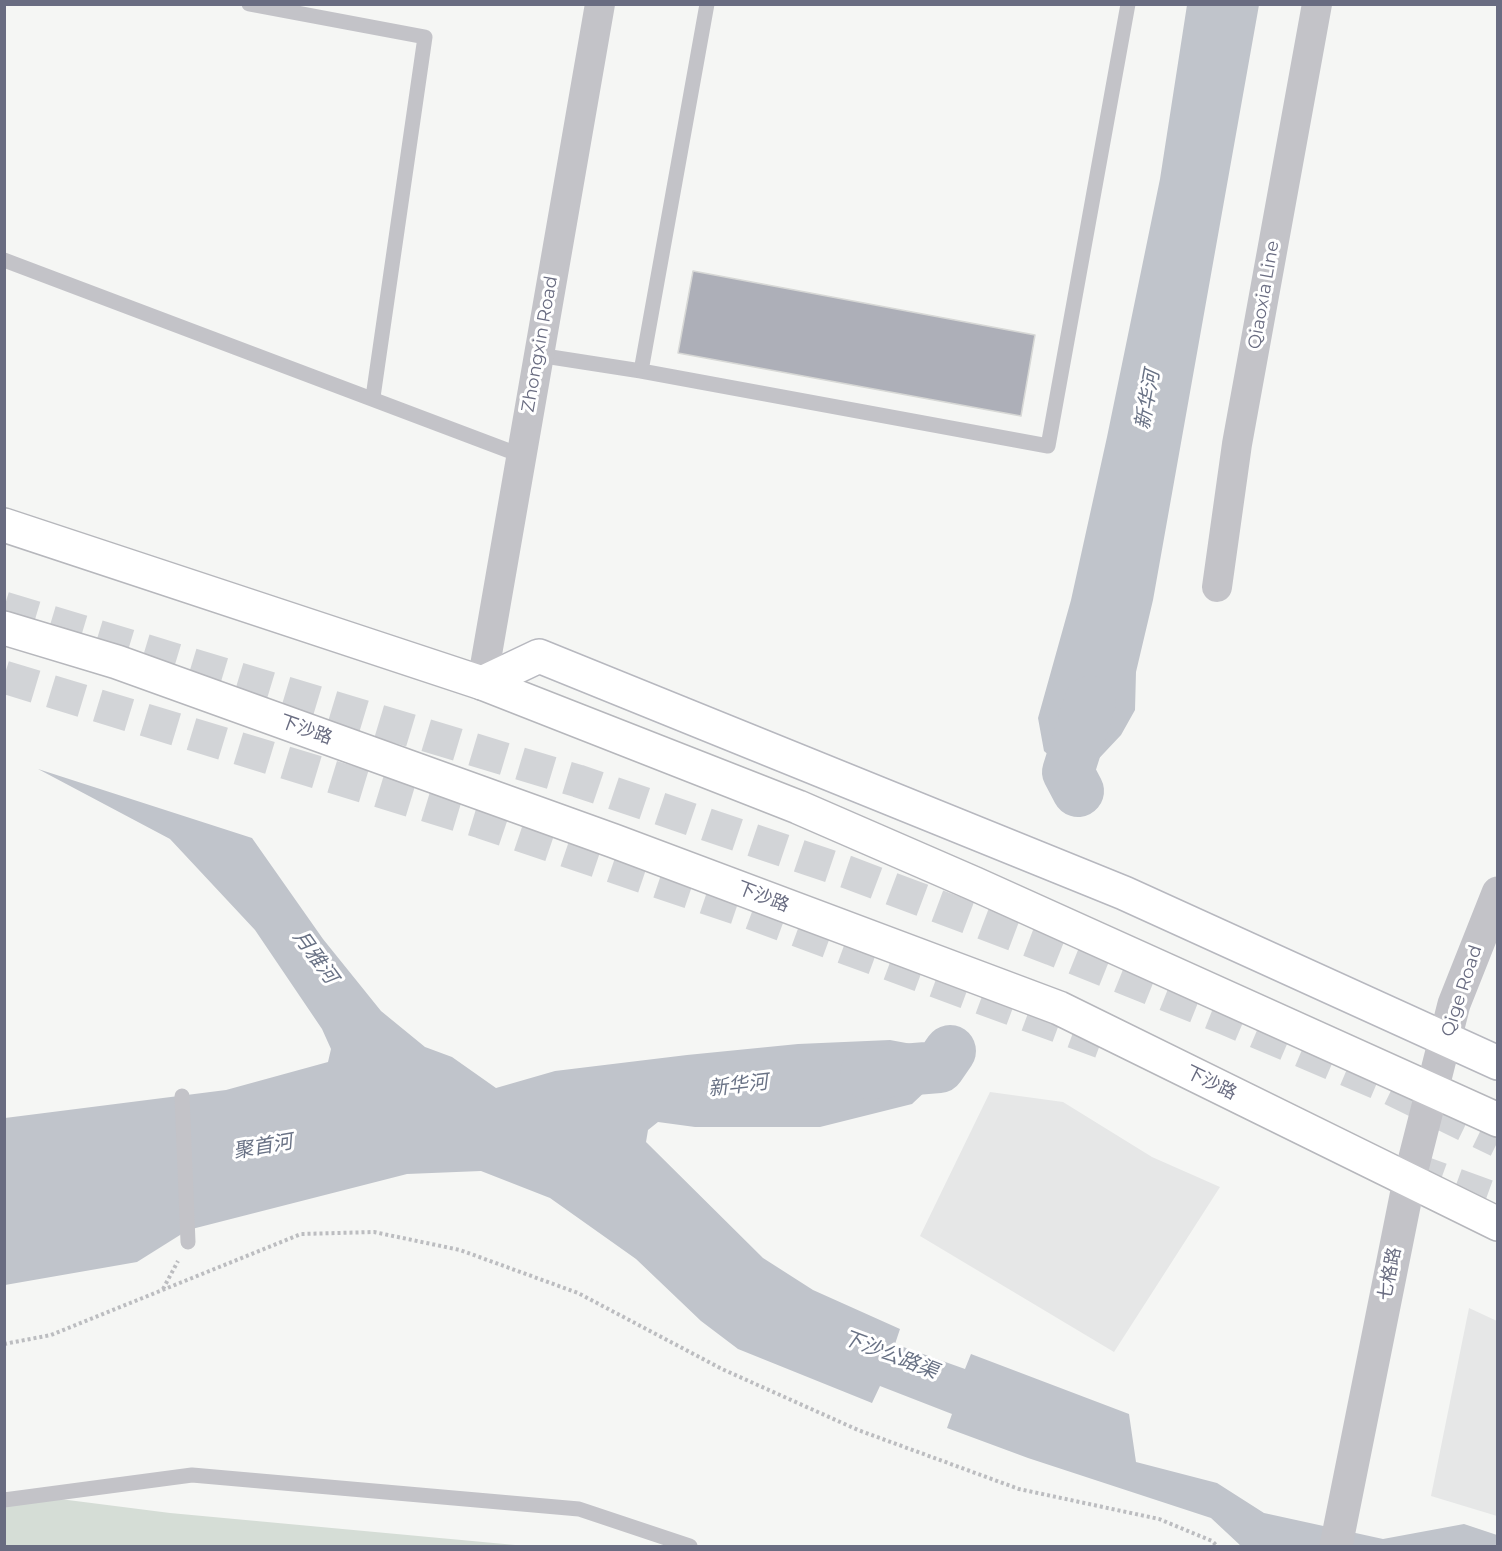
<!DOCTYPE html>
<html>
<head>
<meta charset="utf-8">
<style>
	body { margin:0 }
	#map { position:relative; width:1502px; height:1551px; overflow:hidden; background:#f5f6f4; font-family:Montserrat,sans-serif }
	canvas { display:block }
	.frame { position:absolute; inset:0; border:6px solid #696c81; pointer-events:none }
</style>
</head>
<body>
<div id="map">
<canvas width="1502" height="1551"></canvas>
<div class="frame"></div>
</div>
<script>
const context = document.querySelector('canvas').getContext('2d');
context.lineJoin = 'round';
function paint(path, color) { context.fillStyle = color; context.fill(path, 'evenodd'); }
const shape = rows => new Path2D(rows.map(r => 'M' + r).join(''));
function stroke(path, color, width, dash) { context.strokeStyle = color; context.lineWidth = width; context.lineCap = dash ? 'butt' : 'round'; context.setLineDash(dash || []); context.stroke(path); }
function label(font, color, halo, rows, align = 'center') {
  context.font = font + ' Montserrat,"Noto Sans SC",sans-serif'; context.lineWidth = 6; context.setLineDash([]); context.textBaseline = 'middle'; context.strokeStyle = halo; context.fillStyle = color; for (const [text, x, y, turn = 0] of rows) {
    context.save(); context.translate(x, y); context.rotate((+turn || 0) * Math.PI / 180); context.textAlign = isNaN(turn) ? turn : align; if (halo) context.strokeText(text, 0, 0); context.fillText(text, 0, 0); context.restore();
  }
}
paint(shape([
	[990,1092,1063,1102,1152,1157,1220,1187,1114,1352,920,1236],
	[1469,1308,1497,1321,1497,1516,1431,1496]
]), '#e6e7e7');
paint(shape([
	[5,1492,170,1513,526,1546,5,1546]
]), '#d5ddd6');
paint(shape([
	[1187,5,1259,5,1153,600,1136,672,1135,710,1121,735,1089,769,1068,772,1044,751,1038,718,1071,600,1107,437,1160,179],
	[38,769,252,838,323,939,381,1011,425,1047,452,1057,496,1088,555,1071,687,1055,798,1044,890,1040,917,1045,939,1067,930,1087,912,1104,820,1127,695,1127,658,1122,648,1130,646,1142,763,1258,813,1290,900,1329,895,1344,965,1369,971,1354,1129,1414,1136,1462,1217,1483,1264,1513,1383,1539,1464,1524,1497,1535,1497,1546,1241,1546,1211,1518,1028,1458,947,1428,952,1414,880,1386,872,1403,738,1349,701,1321,636,1259,550,1198,481,1171,407,1174,188,1230,137,1262,5,1285,5,1118,226,1090,328,1062,331,1049,322,1029,255,930,170,839]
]), '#c0c4cb');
stroke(shape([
	[1078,791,1068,772,1090,702],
	[866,1073,939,1067,950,1051]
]), '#c0c4cb', 52);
const building = shape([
	[693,271,1035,335,1021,416,678,353,693,271]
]);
paint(building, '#adafb8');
stroke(building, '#d7d8d6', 1.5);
stroke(shape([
	[4,608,578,781,847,872,1052,949,1224,1018,1387,1087,1498,1141],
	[4,677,481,822,745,911,1101,1042],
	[1410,1168,1498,1200]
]), '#d2d4d7', 33, [33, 16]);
const secondary = shape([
	[482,683,539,656,1124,893,1498,1063]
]);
const primary = shape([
	[4,525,482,683,798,807,975,884,1498,1120],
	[4,628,117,662,614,841,1059,1008,1498,1224]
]);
stroke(secondary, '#b7b8bf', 36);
stroke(primary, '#b6b7bc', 36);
stroke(shape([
	[163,1289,178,1261],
	[4,1344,51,1335,301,1234,374,1232,460,1250,578,1293,722,1369,858,1430,1019,1489,1159,1519,1212,1541,1217,1546]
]), '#bcbdc0', 4, [3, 3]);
stroke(shape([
	[249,4,425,37,373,397],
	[4,260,520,455],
	[538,355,641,371,1048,446,1128,4],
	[641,371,707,4],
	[182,1096,188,1242],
	[4,1500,192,1475,579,1509,690,1546]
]), '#c3c3c8', 15);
stroke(shape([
	[1217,587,1237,444,1317,4],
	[482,683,600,4]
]), '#c3c3c8', 30);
stroke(shape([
	[1336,1546,1409,1181,1454,1004,1498,893]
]), '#c3c3c8', 33);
stroke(secondary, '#fff', 33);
stroke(primary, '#fff', 33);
label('18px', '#696c81', '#fff', [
	["Qiaoxia Line",1264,295,-80],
	["Zhongxin Road",540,344,-80],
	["下沙路",306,730,20],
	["下沙路",763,897,21],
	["Qige Road",1462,991,-72],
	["下沙路",1211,1083,26],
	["七格路",1390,1274,-79]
]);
label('italic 20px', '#697285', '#fff', [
	["新华河",1148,400,-80],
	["月雅河",315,957,54],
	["新华河",738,1086,-7],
	["聚首河",263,1147,-10],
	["下沙公路渠",890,1355,21]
]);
</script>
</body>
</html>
